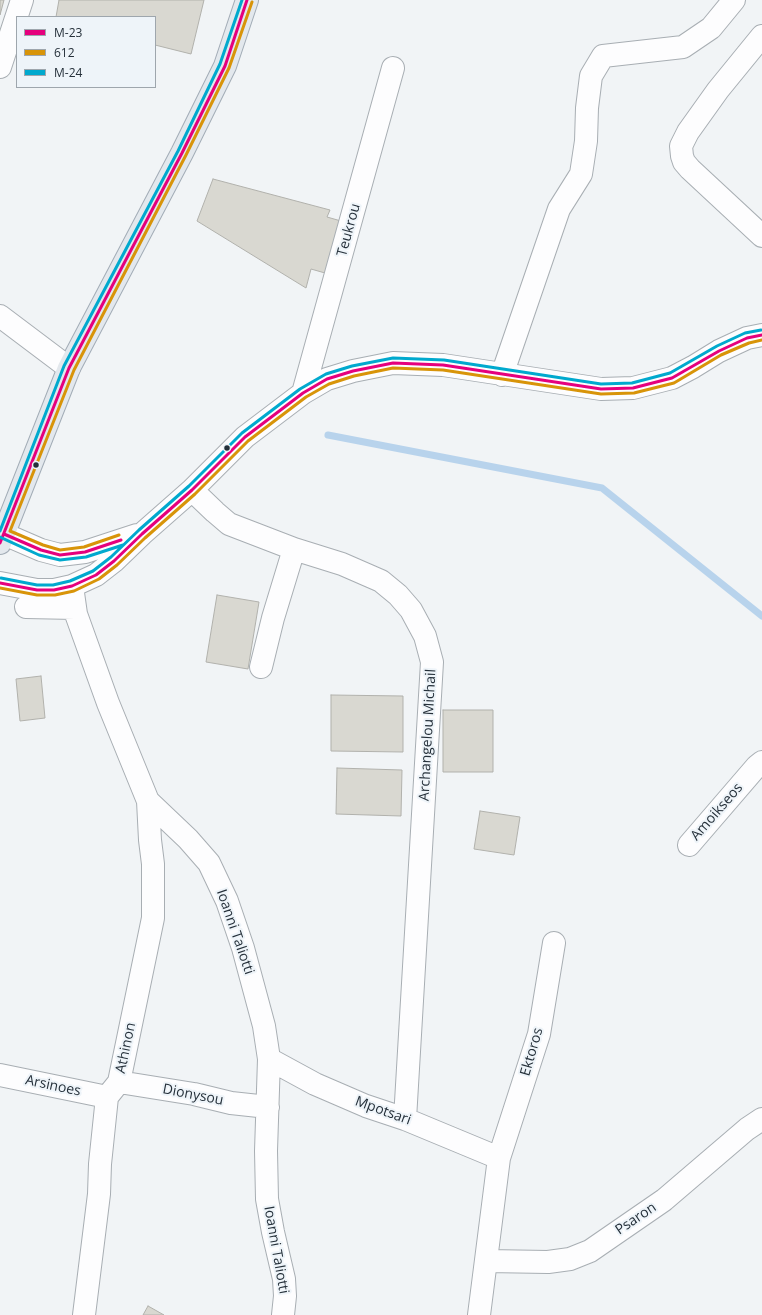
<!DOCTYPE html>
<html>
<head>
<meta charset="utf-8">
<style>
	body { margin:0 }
	#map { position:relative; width:762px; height:1315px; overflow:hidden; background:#f1f4f6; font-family:"Open Sans",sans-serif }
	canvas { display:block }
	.legend { position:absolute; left:16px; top:16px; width:140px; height:72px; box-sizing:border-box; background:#eef4f9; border:1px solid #9ea6ad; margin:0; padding:5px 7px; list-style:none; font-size:12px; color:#25303a }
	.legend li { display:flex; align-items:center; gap:8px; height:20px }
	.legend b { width:20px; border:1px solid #9ea6ad }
</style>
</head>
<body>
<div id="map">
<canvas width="762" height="1315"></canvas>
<ul class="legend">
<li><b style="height:5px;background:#e5007d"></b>M-23</li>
<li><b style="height:5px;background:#d89409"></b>612</li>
<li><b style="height:5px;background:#00a9ce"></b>M-24</li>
</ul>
</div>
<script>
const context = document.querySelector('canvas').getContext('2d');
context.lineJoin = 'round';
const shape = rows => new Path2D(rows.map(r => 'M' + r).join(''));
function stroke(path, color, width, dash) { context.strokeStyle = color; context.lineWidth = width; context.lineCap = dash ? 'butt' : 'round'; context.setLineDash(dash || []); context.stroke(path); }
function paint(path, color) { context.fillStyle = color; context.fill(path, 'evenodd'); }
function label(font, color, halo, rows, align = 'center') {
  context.font = font + ' "Open Sans",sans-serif'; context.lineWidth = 4; context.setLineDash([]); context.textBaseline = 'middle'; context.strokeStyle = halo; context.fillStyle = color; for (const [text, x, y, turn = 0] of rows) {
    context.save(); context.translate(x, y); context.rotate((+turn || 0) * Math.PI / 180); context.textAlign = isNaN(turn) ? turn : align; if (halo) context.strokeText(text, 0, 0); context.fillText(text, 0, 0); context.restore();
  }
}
stroke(shape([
	[328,435,602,488,762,616]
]), '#b8d3ec', 7);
const building = shape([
	[0,0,4,0,0,15,0,0],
	[59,0,204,0,191,54,155,45,155,17,56,17,59,0],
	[213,179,330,210,327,217,341,221,325,273,311,269,306,288,197,221,213,179],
	[217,595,259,602,248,669,206,662,217,595],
	[41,676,45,718,20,721,16,679,41,676],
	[331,695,403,696,403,752,331,751,331,695],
	[443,710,493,710,493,772,443,772,443,710],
	[337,768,402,770,401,816,336,814,337,768],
	[480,811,520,817,514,855,474,849,480,811],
	[148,1306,164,1315,143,1315,148,1306]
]);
paint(building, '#d9d8d1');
stroke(building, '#b1b1ac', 1);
const minor = shape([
	[762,36,718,90,688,132,681,146,682,156,684,162,690,169,762,236],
	[0,67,22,0],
	[0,316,69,368],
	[502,375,559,209,581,174,586,141,587,108,591,76,603,56,683,47,711,28,734,0],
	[303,393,393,68],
	[192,490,215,512,229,524,294,549,342,564,381,581,398,595,411,610,425,636,432,662,405,1119],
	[4,534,41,550,60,555,85,552,137,535],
	[0,583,37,590,54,590,72,586,96,575,114,561,142,534,192,490,245,437,303,393,327,379,353,371,393,363,443,365,601,389,633,388,672,378,693,367,719,351,747,338,762,335],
	[72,586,76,614,108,703,148,801,188,839,209,863,227,901,243,948,264,1026,269,1059,266,1151,267,1199,273,1232,284,1279,285,1296,283,1315],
	[26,607,75,608],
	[261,667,273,618,294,549],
	[689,845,757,766,762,762],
	[269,1059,315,1084,366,1106,405,1119,499,1158],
	[0,1075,107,1097],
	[119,1082,194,1094,231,1103,268,1107],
	[487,1261,548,1262,570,1259,590,1251,664,1200,747,1129,762,1119],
	[84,1315,99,1194,100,1164,107,1097,119,1082,153,918,153,864,150,840,148,801],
	[479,1315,499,1158,539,1034,554,943]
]);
const major = shape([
	[0,543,69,368,182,153,225,66,247,0]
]);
stroke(minor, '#a8aeb3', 24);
stroke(major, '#a2acb6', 24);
stroke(minor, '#fdfdfe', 22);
stroke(major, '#e3e8ed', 22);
stroke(shape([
	[4,534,41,550,60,555,85,552,121,540],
	[0,543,69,368,182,153,225,66,247,0],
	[0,583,37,590,54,590,72,586,96,575,114,561,142,534,192,490,245,437,303,393,327,379,353,371,393,363,443,365,601,389,633,388,672,378,719,351,747,338,762,335]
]), '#e5007d', 3);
stroke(shape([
	[119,535,84,547,60,550,43,545,10,531,74,370,186,155,229,68,252,2],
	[0,588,37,595,55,595,74,591,99,579,117,565,145,538,195,494,248,441,306,397,329,384,354,376,393,368,443,370,601,394,634,393,674,383,721,355,749,343,762,340]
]), '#d89409', 3);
stroke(shape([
	[0,531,64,366,178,151,220,64,242,0],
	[0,537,39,555,60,560,86,557,123,545],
	[1,578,37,585,53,585,70,581,93,571,111,557,139,530,189,486,242,433,300,389,326,374,352,366,393,358,444,360,601,384,632,383,670,373,717,346,745,333,761,330]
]), '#00a9ce', 3);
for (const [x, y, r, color] of [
	[227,448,3.5,"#25303a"],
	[36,465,3.5,"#25303a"]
]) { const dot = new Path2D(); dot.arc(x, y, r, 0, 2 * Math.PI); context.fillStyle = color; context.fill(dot); stroke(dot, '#eef4f9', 1.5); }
label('14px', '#25303a', '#eef4f9', [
	["Teukrou",349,230,-75],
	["Archangelou Michail",428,735,-87],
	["Amoikseos",717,812,-49],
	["Ioanni Taliotti",235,932,71],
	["Athinon",126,1048,-78],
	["Ektoros",532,1052,-74],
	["Arsinoes",53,1086,12],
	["Dionysou",193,1095,11],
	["Mpotsari",383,1111,20],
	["Psaron",636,1219,-34],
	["Ioanni Taliotti",276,1250,80]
]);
</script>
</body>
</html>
